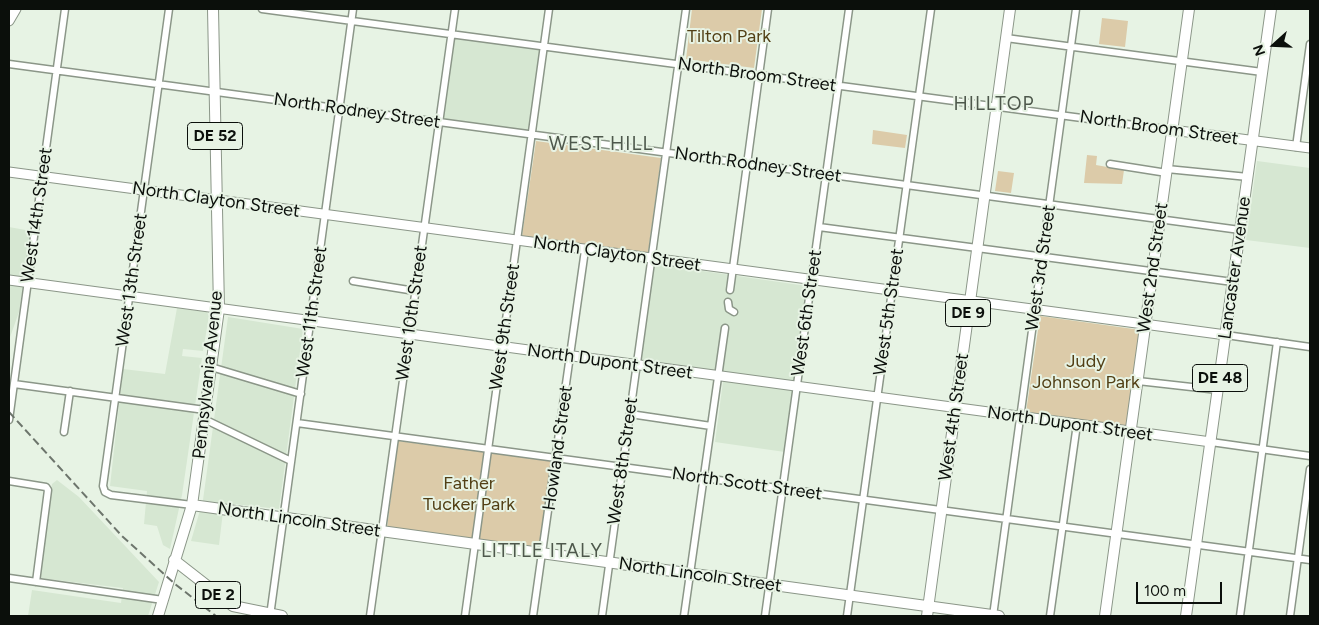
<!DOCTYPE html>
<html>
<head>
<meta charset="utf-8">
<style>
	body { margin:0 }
	#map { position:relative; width:1319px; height:625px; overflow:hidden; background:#e7f3e4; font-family:Figtree,sans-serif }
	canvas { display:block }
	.frame { position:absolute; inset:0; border:10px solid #0b0f0b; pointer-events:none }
	.north { position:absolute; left:1249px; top:20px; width:50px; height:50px; -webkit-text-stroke:4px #e7f3e4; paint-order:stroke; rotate:250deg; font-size:14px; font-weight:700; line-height:20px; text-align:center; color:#0b0f0b }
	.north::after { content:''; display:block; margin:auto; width:18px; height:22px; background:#0b0f0b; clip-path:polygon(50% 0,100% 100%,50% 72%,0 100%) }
	.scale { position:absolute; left:1136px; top:582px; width:86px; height:22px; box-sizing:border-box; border:2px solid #0b0f0b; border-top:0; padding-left:6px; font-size:15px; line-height:18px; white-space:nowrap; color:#0b0f0b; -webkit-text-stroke:4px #e7f3e4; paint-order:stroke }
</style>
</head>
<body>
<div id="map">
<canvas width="1319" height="625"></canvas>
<div class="frame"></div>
<div class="north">N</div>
<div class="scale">100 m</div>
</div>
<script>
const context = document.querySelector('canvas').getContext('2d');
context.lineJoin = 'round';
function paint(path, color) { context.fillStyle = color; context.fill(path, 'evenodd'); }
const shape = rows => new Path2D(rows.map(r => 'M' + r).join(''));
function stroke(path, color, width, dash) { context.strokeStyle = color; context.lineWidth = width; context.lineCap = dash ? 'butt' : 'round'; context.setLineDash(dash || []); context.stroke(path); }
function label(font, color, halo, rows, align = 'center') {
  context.font = font + ' Figtree,sans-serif'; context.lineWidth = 4; context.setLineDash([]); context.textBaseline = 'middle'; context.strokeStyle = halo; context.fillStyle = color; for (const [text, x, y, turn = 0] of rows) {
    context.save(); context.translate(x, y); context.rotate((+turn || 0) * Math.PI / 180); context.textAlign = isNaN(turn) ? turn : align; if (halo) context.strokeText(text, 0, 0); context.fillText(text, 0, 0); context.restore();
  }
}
paint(shape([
	[451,34,543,46,531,134,439,122],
	[1257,161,1310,168,1310,248,1246,240],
	[9,227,31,231,19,312,9,340],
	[654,264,807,286,785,452,715,442,724,374,641,362],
	[177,308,207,312,209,316,203,351,183,349,182,356,202,358,182,495,170,549,163,545,157,526,144,524,147,491,110,486,123,369,165,374],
	[228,317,303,329,279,509,224,503,219,545,191,541,203,500],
	[57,480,79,497,159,582,148,616,28,616,32,590,121,603,123,588,39,578,52,484]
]), '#d6e7d2');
paint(shape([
	[692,9,762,9,754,68,686,59],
	[1102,18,1128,21,1125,47,1099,44],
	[873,130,907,135,905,148,872,144],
	[536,141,661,158,648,253,522,236],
	[1087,155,1097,156,1096,165,1124,170,1122,184,1084,183],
	[998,171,1014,173,1011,193,995,191],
	[1040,316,1141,330,1128,425,1123,426,1026,412],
	[398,441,551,461,539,548,387,528]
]), '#dccba9');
const street = shape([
	[169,9,103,486,105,492,111,495,192,505],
	[262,9,1172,130],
	[1006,38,1262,72],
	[9,64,1240,230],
	[1296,147,1310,44],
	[1110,164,1167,173],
	[1167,169,1248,177],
	[819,227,1233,282],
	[353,281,415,291],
	[730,290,768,9],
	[728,302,729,309,734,312],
	[1226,335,1310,347],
	[211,367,301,394],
	[1138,381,1218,390],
	[14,384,205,410],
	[630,414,711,426],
	[204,419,291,461],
	[9,420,65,9],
	[297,423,1310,560],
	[64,432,70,391],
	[1211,442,1310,456],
	[9,481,46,487,48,490,36,582],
	[9,578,163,600],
	[270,616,353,9],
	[370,616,455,9],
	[465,616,549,9],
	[533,616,585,250],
	[602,616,686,9],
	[684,616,725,328],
	[765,616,849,9],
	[847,616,931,9],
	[993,616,1076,9],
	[1050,616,1077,424],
	[1240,616,1277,342],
	[1290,616,1310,469]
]);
const secondary = shape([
	[9,21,16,9],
	[1172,130,1310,148],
	[9,172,1226,335],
	[9,280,1211,442]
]);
const primary = shape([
	[192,505,999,616],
	[174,560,233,606,282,616],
	[158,616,192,505,219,309,213,9],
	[927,616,1010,9],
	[1105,616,1189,9],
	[1186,616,1271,9]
]);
stroke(street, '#8b9688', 9);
stroke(secondary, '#8b9688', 11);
stroke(primary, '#8b9688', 12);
stroke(street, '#fff', 6);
stroke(secondary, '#fff', 9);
stroke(primary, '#fff', 10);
stroke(shape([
	[9,412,122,536,175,584,216,616]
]), '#6d756c', 2, [8, 4]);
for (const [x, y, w] of [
	[215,136,55],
	[968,313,45],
	[1220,378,55],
	[218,595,45]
]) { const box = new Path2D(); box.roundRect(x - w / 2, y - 13.5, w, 27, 4); context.fillStyle = '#e7f3e4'; context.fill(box); stroke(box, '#0b0f0b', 1); }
label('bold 16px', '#0b0f0b', null, [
	["DE 52",215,136],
	["DE 9",968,313],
	["DE 48",1220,378],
	["DE 2",218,595]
]);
label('18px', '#523f15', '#e7f3e4', [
	["Tilton Park",729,37],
	["Judy",1086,362],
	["Johnson Park",1086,383],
	["Father",469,484],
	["Tucker Park",469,505]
]);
label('18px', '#0b0f0b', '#e7f3e4', [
	["North Broom Street",757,75,8],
	["North Rodney Street",357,111,8],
	["North Broom Street",1159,128,8],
	["North Rodney Street",758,165,8],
	["North Clayton Street",216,200,8],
	["West 14th Street",37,215,-82],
	["North Clayton Street",617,254,8],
	["West 3rd Street",1041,268,-82],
	["West 2nd Street",1153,268,-82],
	["Lancaster Avenue",1235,268,-82],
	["West 13th Street",132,280,-82],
	["West 11th Street",312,312,-82],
	["West 5th Street",889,312,-82],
	["West 10th Street",412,313,-82],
	["West 6th Street",807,313,-82],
	["West 9th Street",505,327,-82],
	["North Dupont Street",610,362,8],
	["Pennsylvania Avenue",208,375,-84],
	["West 4th Street",954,417,-82],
	["North Dupont Street",1070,424,8],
	["Howland Street",558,448,-82],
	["West 8th Street",623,461,-82],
	["North Scott Street",747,484,8],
	["North Lincoln Street",299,520,8],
	["North Lincoln Street",700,575,8]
]);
context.letterSpacing = '1px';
label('19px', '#4e584c', '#e7f3e4', [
	["HILLTOP",994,104],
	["WEST HILL",601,144],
	["LITTLE ITALY",542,551]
]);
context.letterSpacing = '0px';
</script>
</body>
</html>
